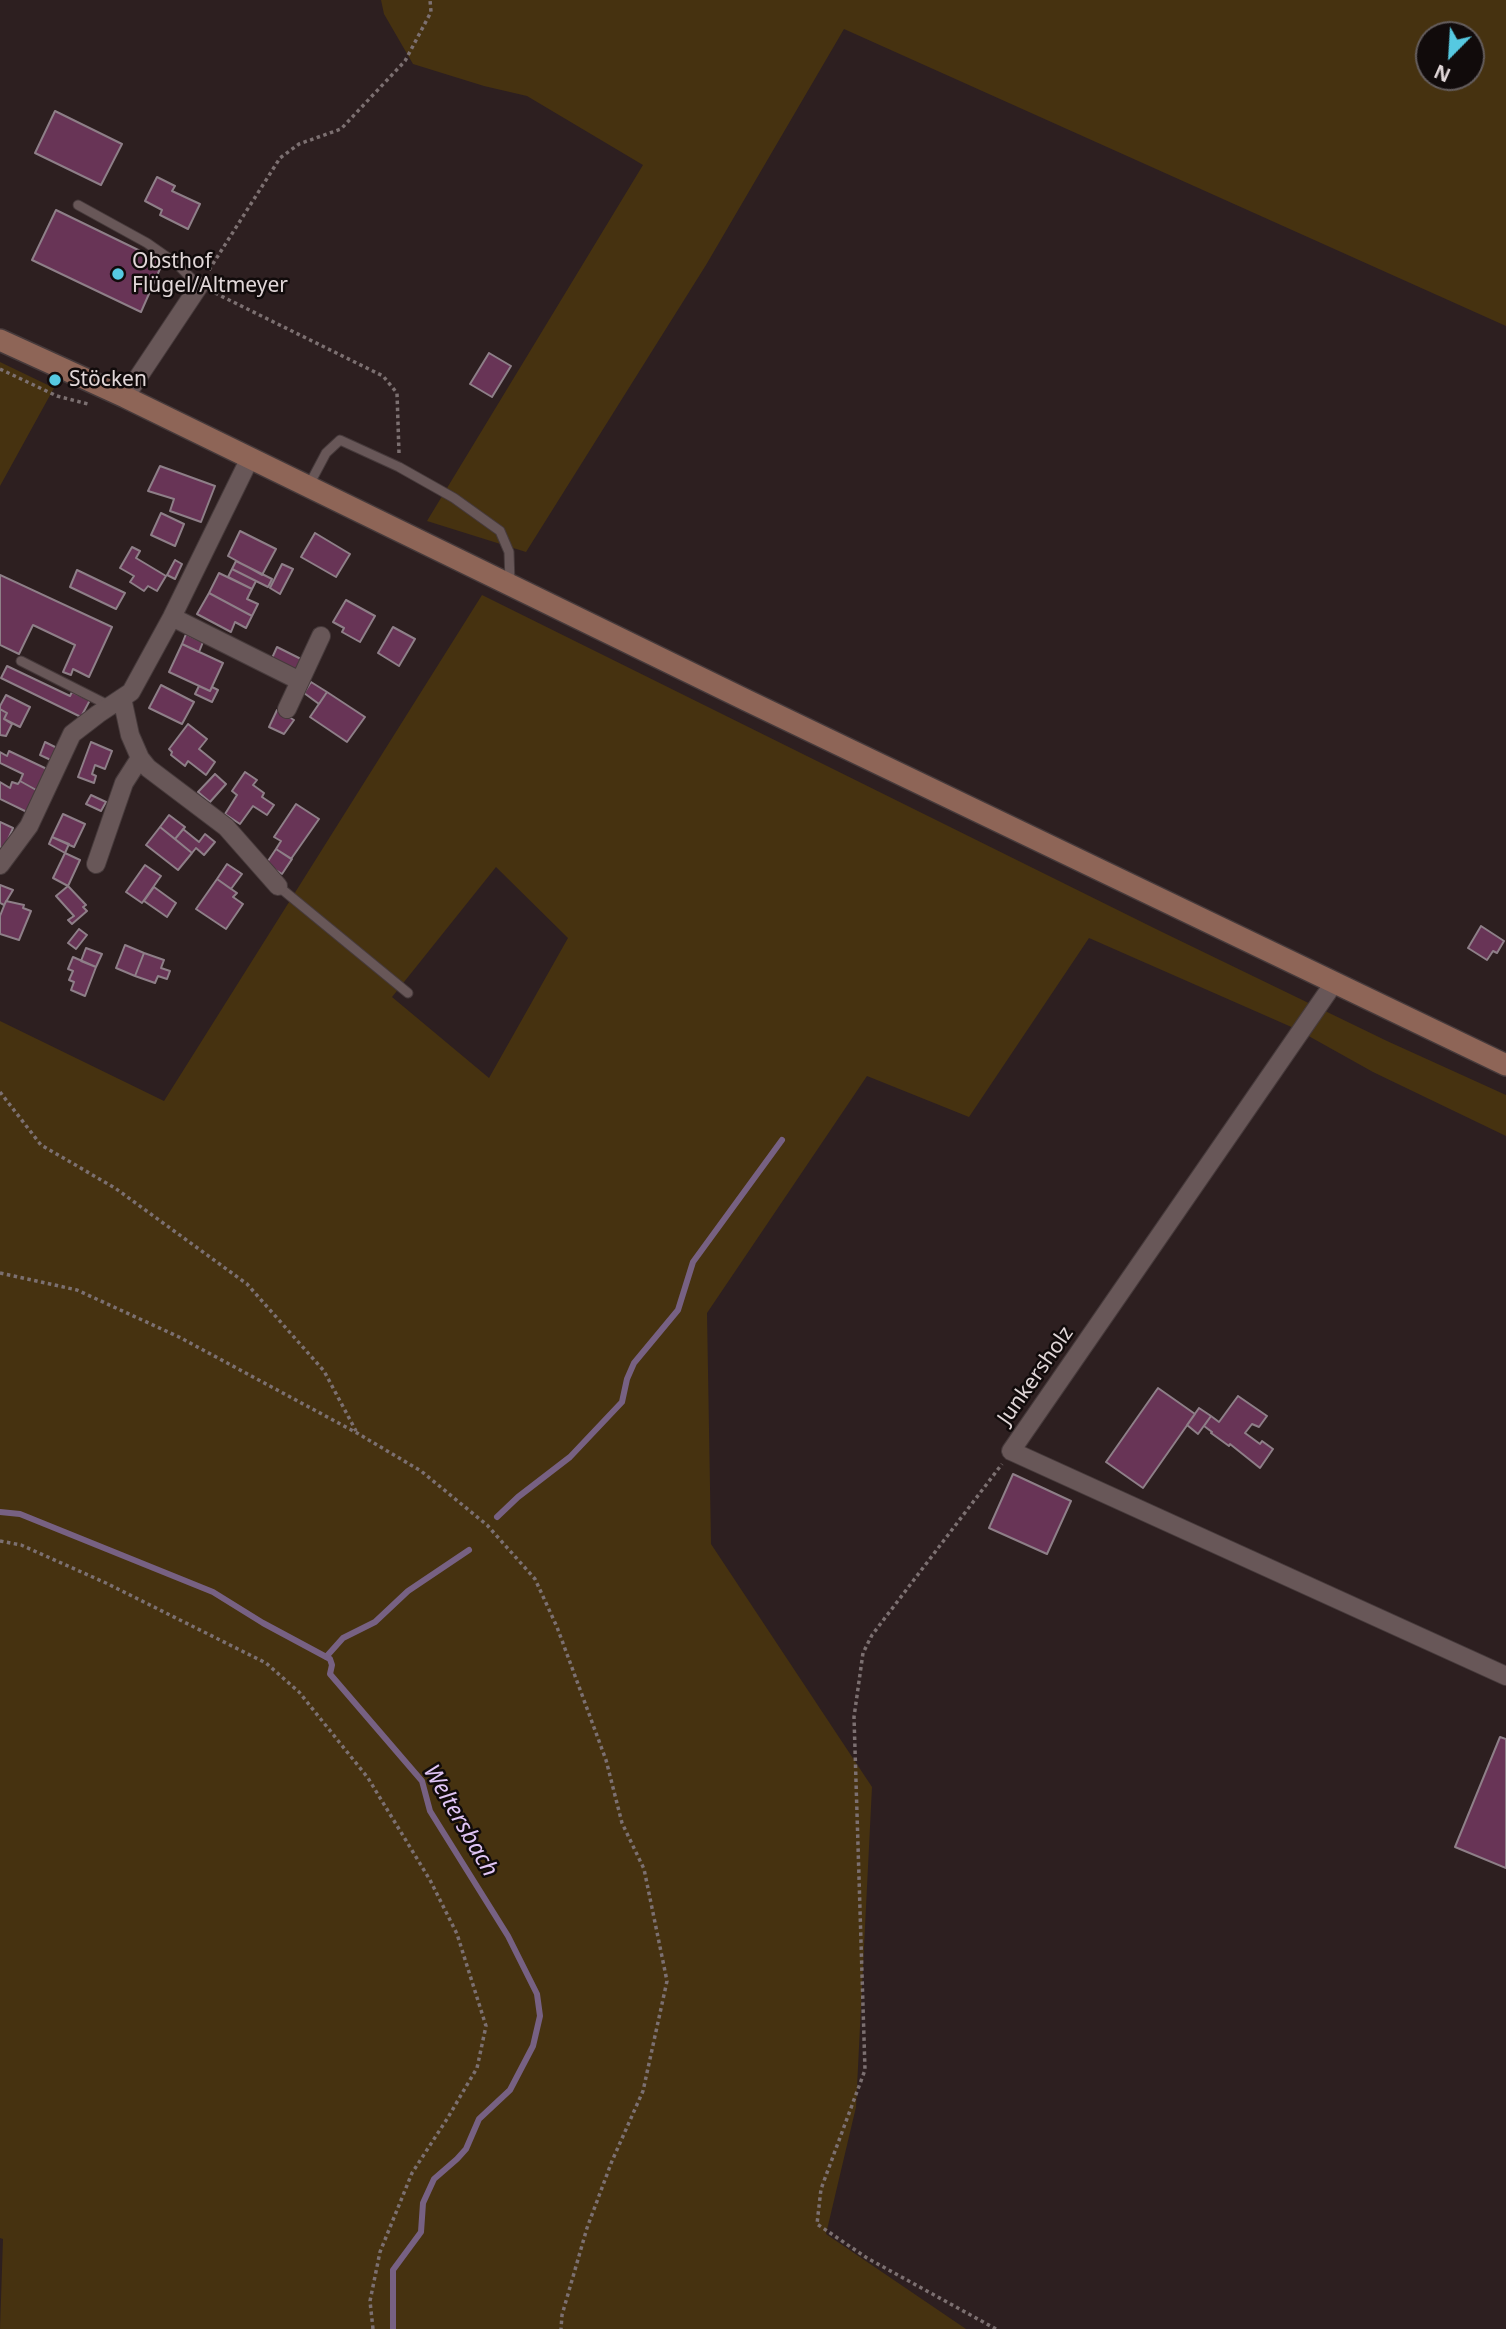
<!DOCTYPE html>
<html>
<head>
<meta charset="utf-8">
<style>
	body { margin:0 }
	#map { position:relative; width:1506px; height:2329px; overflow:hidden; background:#2d1f20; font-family:"Noto Sans",sans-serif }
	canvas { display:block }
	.north { position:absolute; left:1415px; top:21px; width:70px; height:70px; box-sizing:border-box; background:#110b0b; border:2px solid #645d5d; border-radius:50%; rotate:204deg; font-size:19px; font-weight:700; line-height:28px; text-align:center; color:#e1d7d8 }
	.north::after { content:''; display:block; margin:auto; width:24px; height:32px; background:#56c9e1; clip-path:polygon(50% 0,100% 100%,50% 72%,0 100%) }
</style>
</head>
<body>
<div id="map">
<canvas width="1506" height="2329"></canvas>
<div class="north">N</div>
</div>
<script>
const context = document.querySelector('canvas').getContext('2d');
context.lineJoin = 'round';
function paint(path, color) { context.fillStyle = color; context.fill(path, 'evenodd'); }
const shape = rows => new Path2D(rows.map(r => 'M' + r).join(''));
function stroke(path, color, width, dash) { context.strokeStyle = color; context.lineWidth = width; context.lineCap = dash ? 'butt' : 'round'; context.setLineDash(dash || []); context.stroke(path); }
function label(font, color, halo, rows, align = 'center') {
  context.font = font + ' "Noto Sans",sans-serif'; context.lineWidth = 5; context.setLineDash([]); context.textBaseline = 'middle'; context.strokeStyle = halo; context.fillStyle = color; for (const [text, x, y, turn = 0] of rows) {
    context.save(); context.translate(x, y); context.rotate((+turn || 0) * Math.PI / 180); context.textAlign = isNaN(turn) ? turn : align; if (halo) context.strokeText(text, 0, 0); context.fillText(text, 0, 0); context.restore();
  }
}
paint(shape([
	[381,0,1506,0,1506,326,844,29,706,265,526,552,427,521,643,165,527,96,484,86,413,64,384,14],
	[1429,35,1471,35,1471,77,1429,77],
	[0,362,54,388,0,486],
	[482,595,1160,931,1387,1041,1506,1095,1506,1136,1373,1072,1296,1029,1089,938,969,1117,867,1076,707,1313,711,1544,872,1787,856,2107,826,2234,966,2329,0,2329,3,2239,0,2238,0,1021,164,1101],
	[496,867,568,938,489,1078,392,997]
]), '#463210');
stroke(shape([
	[0,1512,20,1514,213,1592,263,1623,330,1659,332,1665,330,1674,422,1781,430,1811,508,1936,537,1994,540,2016,533,2046,510,2090,479,2119,466,2149,457,2159,434,2179,423,2203,421,2232,393,2270,393,2329],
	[497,1517,518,1497,570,1457,622,1402,627,1379,634,1363,678,1310,693,1262,782,1140],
	[326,1657,343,1638,375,1622,408,1591,469,1550]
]), '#776183', 6);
const building = shape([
	[55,111,122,144,101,185,35,153,55,111],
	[157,177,175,186,172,191,200,204,188,229,160,215,162,210,145,201,157,177],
	[56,210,163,262,141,312,32,260,56,210],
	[489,353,511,366,492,397,470,384,489,353],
	[160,466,215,486,201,522,170,511,174,499,148,491,160,466],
	[161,513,184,524,175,546,151,535,161,513],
	[240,531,276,549,262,575,228,556,240,531],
	[315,533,350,554,336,577,301,557,315,533],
	[132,547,140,551,136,558,166,576,157,591,148,586,144,591,130,582,134,576,120,568,132,547],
	[175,560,182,564,175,579,167,575,175,560],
	[236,561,272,579,268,587,232,569,236,561],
	[282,564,293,569,280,594,270,588,282,564],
	[232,569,256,581,252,589,228,577,232,569],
	[77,570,125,593,116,609,70,587,77,570],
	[219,573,252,589,247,599,258,604,252,616,209,593,219,573],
	[0,575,112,627,89,677,73,669,71,675,63,672,75,645,33,625,19,654,0,645,0,575],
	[209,593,252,616,246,628,235,622,231,632,197,614,209,593],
	[346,600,375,616,360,642,342,632,344,628,333,622,346,600],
	[393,627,415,639,399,666,378,653,393,627],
	[186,634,203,642,199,652,182,644,186,634],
	[182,644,223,663,210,691,169,672,182,644],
	[277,647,301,659,296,670,272,658,277,647],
	[7,666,70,696,72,692,90,700,81,717,1,678,7,666],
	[311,682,327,692,319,704,304,693,311,682],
	[161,685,194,702,182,724,149,708,161,685],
	[199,686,210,691,212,687,218,690,212,702,195,694,199,686],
	[327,692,365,717,347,742,310,717,327,692],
	[6,695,30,707,20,727,4,719,7,713,0,709,0,706,6,695],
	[0,709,7,713,4,719,12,724,6,736,0,735,0,709],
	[277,710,294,720,284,734,269,727,277,710],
	[188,724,207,739,199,749,215,762,206,775,188,761,185,766,171,755,172,752,169,749,188,724],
	[45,742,59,749,53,761,40,755,45,742],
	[91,742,112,751,105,769,95,765,92,774,96,776,94,783,78,777,91,742],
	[9,751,49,770,38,791,20,781,23,774,0,763,0,752,7,756,9,751],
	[245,772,257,780,253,785,264,793,262,797,274,805,267,815,253,806,240,824,225,814,237,795,232,791,245,772],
	[215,774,226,784,210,802,198,792,215,774],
	[20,781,38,791,29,813,0,799,0,782,10,788,12,782,18,784,20,781],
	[91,795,106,802,101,811,86,804,91,795],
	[296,804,319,819,291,859,276,849,281,841,274,837,296,804],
	[63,814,85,824,74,847,52,837,63,814],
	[169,815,185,827,175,839,160,827,169,815],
	[0,822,13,828,4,849,0,847,0,822],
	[160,827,192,853,178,870,146,845,160,827],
	[183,829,199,842,205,834,215,842,204,855,196,848,192,853,175,839,183,829],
	[52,837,69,844,65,853,49,844,52,837],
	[276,849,292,859,282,874,266,864,276,849],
	[65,853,80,860,68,886,53,878,65,853],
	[227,864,242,874,231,889,217,879,227,864],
	[145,865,161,876,142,903,126,892,145,865],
	[217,879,237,893,233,897,243,904,226,929,196,909,217,879],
	[0,885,13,890,4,905,0,903,0,885],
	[68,886,86,905,83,907,87,911,72,924,68,920,74,916,56,896,68,886],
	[154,887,176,903,167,917,144,901,154,887],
	[6,901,24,905,23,908,31,911,19,940,0,934,0,916,6,901],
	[1481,926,1504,941,1497,953,1493,951,1487,960,1468,948,1481,926],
	[79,929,87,935,76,949,68,943,79,929],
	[125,945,144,953,135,976,116,968,125,945],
	[86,948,102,954,96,967,81,961,86,948],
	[144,953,164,960,161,968,170,971,167,979,158,976,155,983,135,976,144,953],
	[73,957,96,967,85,996,71,990,74,982,69,980,73,971,68,969,73,957],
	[1158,1388,1195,1414,1143,1488,1106,1462,1158,1388],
	[1238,1396,1267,1416,1259,1427,1252,1424,1245,1433,1260,1444,1262,1441,1273,1449,1260,1468,1230,1444,1229,1446,1211,1433,1212,1432,1204,1426,1211,1416,1219,1422,1238,1396],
	[1199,1408,1211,1416,1198,1434,1187,1425,1199,1408],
	[1013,1474,1071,1501,1047,1554,989,1528,1013,1474],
	[1500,1737,1506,1739,1506,1868,1455,1847,1500,1737]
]);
paint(building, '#683456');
stroke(building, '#8e7f88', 2);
const lane = shape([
	[78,205,147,243,177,264,199,286],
	[309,485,326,453,340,440,399,467,454,498,500,531,509,552,510,583],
	[21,661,110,706],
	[278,886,408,993]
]);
const street = shape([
	[125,397,199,286],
	[172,617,300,681],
	[122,698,130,735,140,758,148,768,226,827,278,886],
	[287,709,321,636],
	[96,864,124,783,140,758],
	[0,865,29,826,72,734,98,714,131,692,172,617,250,458],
	[1334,983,1011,1451,1506,1676]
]);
const secondary = shape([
	[0,340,125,397,746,700,1506,1065]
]);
stroke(lane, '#463a3b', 11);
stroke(street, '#463a3b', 20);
stroke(secondary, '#463a3b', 24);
stroke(shape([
	[209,270,280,158,299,144,341,129,405,61,431,12,430,0],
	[215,293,383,376,397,393,399,453],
	[0,369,57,396,88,404],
	[0,1092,41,1145,115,1188,247,1284,324,1371,356,1431],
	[0,1273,77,1290,179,1337,357,1433,421,1471,487,1525,535,1579,557,1627,606,1760,622,1823,644,1869,667,1981,643,2091,612,2161,587,2228,562,2315,561,2329],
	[0,1541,21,1545,106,1583,266,1663,299,1692,368,1778,430,1880,457,1934,486,2026,477,2068,447,2119,412,2173,380,2252,370,2301,373,2329],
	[996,2329,867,2258,817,2224,821,2189,865,2070,854,1717,863,1653,872,1635,1002,1464]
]), '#7c7071', 3.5, [3.5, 3.5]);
stroke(lane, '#685758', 9);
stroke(street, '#685758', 18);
stroke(secondary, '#8e6557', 21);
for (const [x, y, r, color] of [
	[118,274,7,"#56c9e1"],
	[55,380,7,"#56c9e1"]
]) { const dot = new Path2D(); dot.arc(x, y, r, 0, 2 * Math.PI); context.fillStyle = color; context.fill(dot); stroke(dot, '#110b0b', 2.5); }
label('21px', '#e1d7d8', '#110b0b', [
	["Obsthof",132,262],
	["Flügel/Altmeyer",132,286],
	["Stöcken",69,380]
], 'left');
label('21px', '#e1d7d8', '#110b0b', [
	["Junkersholz",1036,1376,-55]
]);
label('italic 23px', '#e0c5f5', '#110b0b', [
	["Weltersbach",460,1821,60]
]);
</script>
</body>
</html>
